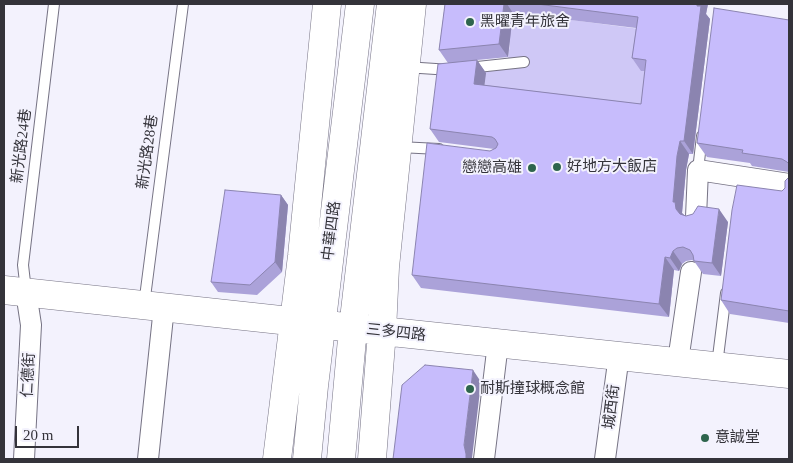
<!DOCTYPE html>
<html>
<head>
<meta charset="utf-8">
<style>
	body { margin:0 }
	#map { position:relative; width:793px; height:463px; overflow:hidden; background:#f3f2fd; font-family:"Times New Roman",serif }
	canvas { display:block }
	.frame { position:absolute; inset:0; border:5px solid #34333a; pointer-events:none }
	.scale { position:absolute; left:15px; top:426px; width:64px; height:22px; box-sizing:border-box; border:2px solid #34333a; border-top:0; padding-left:6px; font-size:15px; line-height:18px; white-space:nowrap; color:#34333a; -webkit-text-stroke:4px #f3f2fd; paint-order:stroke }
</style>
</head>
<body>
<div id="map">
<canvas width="793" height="463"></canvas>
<div class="frame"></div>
<div class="scale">20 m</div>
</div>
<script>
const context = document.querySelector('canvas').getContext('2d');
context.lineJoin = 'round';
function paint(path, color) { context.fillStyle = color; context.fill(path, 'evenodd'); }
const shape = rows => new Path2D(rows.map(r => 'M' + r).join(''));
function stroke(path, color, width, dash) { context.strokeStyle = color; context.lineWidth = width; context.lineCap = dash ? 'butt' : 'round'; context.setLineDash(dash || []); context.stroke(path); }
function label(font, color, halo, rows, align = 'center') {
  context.font = font + ' "Times New Roman","Noto Sans TC",serif'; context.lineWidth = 4; context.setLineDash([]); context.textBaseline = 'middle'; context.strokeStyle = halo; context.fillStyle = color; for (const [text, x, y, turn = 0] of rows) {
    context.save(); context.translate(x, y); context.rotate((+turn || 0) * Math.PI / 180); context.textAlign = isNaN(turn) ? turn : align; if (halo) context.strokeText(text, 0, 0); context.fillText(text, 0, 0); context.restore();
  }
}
paint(shape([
	[495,10,663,32,655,73,648,131,481,110,487,64,507,66,510,43]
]), '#cfc8f6');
const lane = shape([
	[405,67,451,70],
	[468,68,524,62],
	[399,147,439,149],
	[698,170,702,136],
	[26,291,23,265,54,4],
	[144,305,183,4],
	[717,365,726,293]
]);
const street = shape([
	[696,217,698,170,789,184],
	[678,361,691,272],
	[24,459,31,325,26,292],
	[148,459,164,307],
	[484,459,498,343],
	[605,459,619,355]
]);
const secondary = shape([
	[4,290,382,331,789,374],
	[277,459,302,256,327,4],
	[307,459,314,386,360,4],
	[341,459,353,328,391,4],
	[372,459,382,331,385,267,412,4]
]);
stroke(lane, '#767384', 12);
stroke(street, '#767384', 22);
stroke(secondary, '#767384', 29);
stroke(lane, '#fff', 10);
stroke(street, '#fff', 20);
stroke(secondary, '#fff', 28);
paint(shape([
	[445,4,708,4,706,14,710,19,693,154,689,154,686,170,682,213,684,215,686,216,728,222,721,276,703,274,694,261,692,260,686,261,682,264,679,271,674,270,669,317,421,288,412,275,490,151,494,149,439,142,430,129,448,63,439,50],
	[513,13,636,28,632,58,641,71,645,71,641,104,484,85,486,73,477,60,508,57],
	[789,20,789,172,752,166,750,163,707,157,697,143],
	[789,177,789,323,730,314,721,300,782,191,785,188],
	[281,195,288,205,282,272,257,295,218,292,211,282]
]), '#aba2d9');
paint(shape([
	[504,4,507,4,513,13,508,57,499,44],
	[697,4,708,4,706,14,710,19,693,154,684,141],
	[477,60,486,73,483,97,474,84],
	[680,141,689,154,686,170,682,213,684,215,685,222,676,209,673,202,677,156],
	[281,195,288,205,282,272,275,262],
	[719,209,728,222,721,276,712,263],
	[673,251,682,264,679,271,670,258],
	[665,257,674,270,669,317,659,304],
	[473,370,481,382,472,458,473,459,466,459,464,445]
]), '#8b84b0');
const building = shape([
	[445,4,504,4,499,44,439,50,445,4],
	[537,4,697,4,697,6,701,6,684,141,680,141,677,156,673,202,675,202,676,209,680,214,686,216,693,214,698,206,719,209,712,263,694,261,693,255,690,250,683,247,677,248,673,251,670,258,665,257,659,304,412,275,427,143,490,151,496,148,498,144,495,139,492,137,430,129,438,64,477,60,474,84,641,104,646,60,632,58,638,17,537,4],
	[714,8,789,20,789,164,787,162,782,159,742,153,743,150,697,143,714,8],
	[789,177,789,311,721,300,732,210,737,185,782,191,785,188,785,181,789,177],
	[225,190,281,195,275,262,250,285,211,282,225,190],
	[425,365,473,370,464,445,466,454,466,459,393,459,402,385,425,365]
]);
paint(building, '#c7bcfc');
stroke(building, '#8b84b0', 1);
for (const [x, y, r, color] of [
	[470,22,5,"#2e654d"],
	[557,167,5,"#2e654d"],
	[532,168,5,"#2e654d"],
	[470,389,5,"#2e654d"],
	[705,438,5,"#2e654d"]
]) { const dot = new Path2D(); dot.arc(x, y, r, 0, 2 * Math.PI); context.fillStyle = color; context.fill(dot); stroke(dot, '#f3f2fd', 2); }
label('15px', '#34333a', '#f3f2fd', [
	["黑曜青年旅舍",480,22],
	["好地方大飯店",567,167],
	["戀戀高雄",522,168,"right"],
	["耐斯撞球概念館",480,389],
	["意誠堂",715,438]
], 'left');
label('15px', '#34333a', '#f3f2fd', [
	["新光路24巷",22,146,-83],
	["新光路28巷",148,152,-82],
	["中華四路",332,231,-83],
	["三多四路",396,333,6],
	["仁德街",29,375,-87],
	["城西街",612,407,-83]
]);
</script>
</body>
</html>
